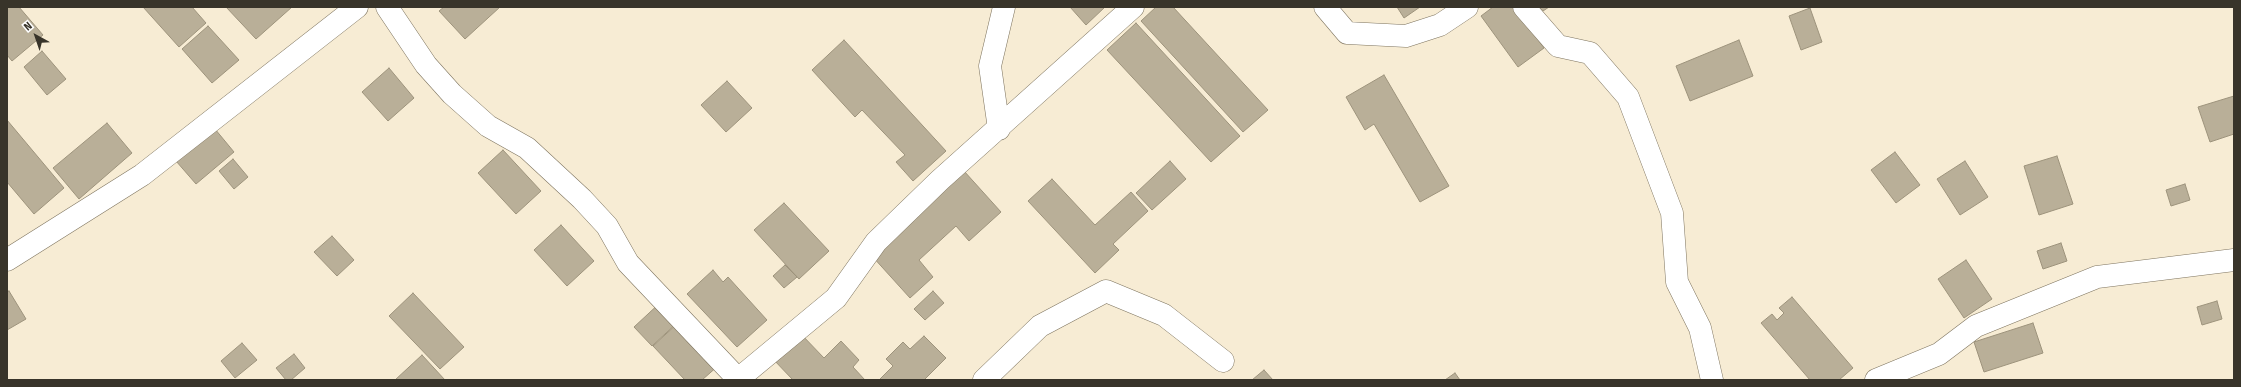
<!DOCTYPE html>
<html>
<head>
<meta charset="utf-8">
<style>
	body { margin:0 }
	#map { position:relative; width:2241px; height:387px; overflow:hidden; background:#f7ecd4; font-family:"Fira Sans Condensed",sans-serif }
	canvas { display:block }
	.frame { position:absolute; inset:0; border:8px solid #38342a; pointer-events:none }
	.north { position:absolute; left:16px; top:16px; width:40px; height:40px; -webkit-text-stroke:3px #fff; paint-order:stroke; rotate:320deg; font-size:11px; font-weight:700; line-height:16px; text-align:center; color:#38342a }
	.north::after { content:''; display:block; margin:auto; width:14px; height:18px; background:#38342a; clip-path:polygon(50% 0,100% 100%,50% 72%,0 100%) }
</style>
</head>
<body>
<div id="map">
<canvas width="2241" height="387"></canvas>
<div class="frame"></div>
<div class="north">N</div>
</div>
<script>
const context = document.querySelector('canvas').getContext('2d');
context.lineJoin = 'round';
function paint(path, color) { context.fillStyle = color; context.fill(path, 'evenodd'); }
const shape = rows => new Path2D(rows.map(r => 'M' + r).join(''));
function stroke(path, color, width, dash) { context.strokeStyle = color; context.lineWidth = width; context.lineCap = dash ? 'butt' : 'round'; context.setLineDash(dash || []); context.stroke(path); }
const building = shape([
	[7,7,19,7,43,35,12,61,7,55,7,7],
	[143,7,192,7,206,23,179,47,143,7],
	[226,7,292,7,256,39,226,7],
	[444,7,500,7,465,39,439,11,444,7],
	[1070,7,1105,7,1086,25,1070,7],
	[1156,7,1173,7,1268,110,1243,132,1141,21,1156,7],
	[1397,7,1420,7,1404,18,1397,7],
	[1493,7,1514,7,1544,48,1518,67,1481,16,1493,7],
	[1532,7,1549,7,1537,15,1532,7],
	[1810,8,1822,42,1801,50,1789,16,1810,8],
	[1136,23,1240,136,1211,162,1107,50,1136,23],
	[208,26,239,60,212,83,182,49,208,26],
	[844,40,946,151,913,181,896,162,905,155,862,110,855,117,812,70,844,40],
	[1739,40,1753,76,1690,101,1676,66,1739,40],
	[42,51,66,79,47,95,24,67,42,51],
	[389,68,414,98,388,121,362,92,389,68],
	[1384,75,1449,186,1420,202,1374,124,1365,130,1346,97,1384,75],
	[727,81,752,108,726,132,701,105,727,81],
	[2234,96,2234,134,2210,142,2198,107,2234,96],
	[7,120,64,188,34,214,7,182,7,120],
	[107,123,132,153,79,199,53,168,107,123],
	[215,129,234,152,196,184,176,161,215,129],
	[503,150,541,191,516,214,478,173,503,150],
	[1895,152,1920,185,1896,203,1871,170,1895,152],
	[2057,156,2073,204,2039,215,2024,166,2057,156],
	[233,159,248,177,234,189,219,171,233,159],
	[1170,161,1186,179,1152,210,1136,193,1170,161],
	[1965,161,1988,197,1960,215,1937,179,1965,161],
	[964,171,1001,212,969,241,956,226,919,260,933,277,910,298,872,256,964,171],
	[1052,179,1095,225,1131,192,1148,211,1113,244,1119,250,1095,273,1028,201,1052,179],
	[2185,184,2190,200,2171,206,2166,190,2185,184],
	[784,203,829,251,799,279,754,230,784,203],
	[561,225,594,261,567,286,534,250,561,225],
	[332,236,354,260,337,276,314,252,332,236],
	[2061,243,2067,261,2043,269,2037,251,2061,243],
	[1966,260,1992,299,1964,318,1938,279,1966,260],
	[785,265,797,277,784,288,773,276,785,265],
	[713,270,723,282,728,277,767,320,737,347,687,294,713,270],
	[9,291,26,319,7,330,7,292,9,291],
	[933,291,944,303,925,320,914,309,933,291],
	[413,293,464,347,440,369,389,316,413,293],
	[1792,297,1853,368,1839,380,1810,380,1761,323,1772,314,1777,320,1784,313,1779,308,1792,297],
	[662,301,679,321,652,346,634,327,662,301],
	[2217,301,2222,319,2202,325,2197,307,2217,301],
	[679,322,719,365,702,380,685,380,653,346,679,322],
	[2033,323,2043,353,1984,372,1974,342,2033,323],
	[800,333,824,358,841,341,859,360,853,367,865,380,793,380,773,359,800,333],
	[924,336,946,358,924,380,879,380,893,366,886,359,903,342,910,349,924,336],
	[242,343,257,360,235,378,221,361,242,343],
	[294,354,305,368,291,380,286,380,276,368,294,354],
	[422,355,445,380,395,380,422,355],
	[1264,370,1273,380,1252,380,1264,370],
	[1455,373,1460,380,1445,380,1455,373]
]);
paint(building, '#b9af98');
stroke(building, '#9d937c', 1);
const street = shape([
	[387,7,426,65,452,94,488,126,527,148,582,199,607,226,628,263,738,379],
	[1325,7,1347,33,1406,36,1440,25,1467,7],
	[1524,7,1558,46,1590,53,1628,97,1672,213,1677,282,1700,328,1712,380],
	[999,129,990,66,1004,7],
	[7,260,142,175,357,7],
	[737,380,836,298,876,242,940,180,1133,7],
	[984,380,1040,326,1106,291,1164,315,1223,361],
	[1876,380,1939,354,1976,326,2097,277,2234,260]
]);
stroke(street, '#7e745f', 23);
stroke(street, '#fff', 22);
</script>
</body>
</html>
